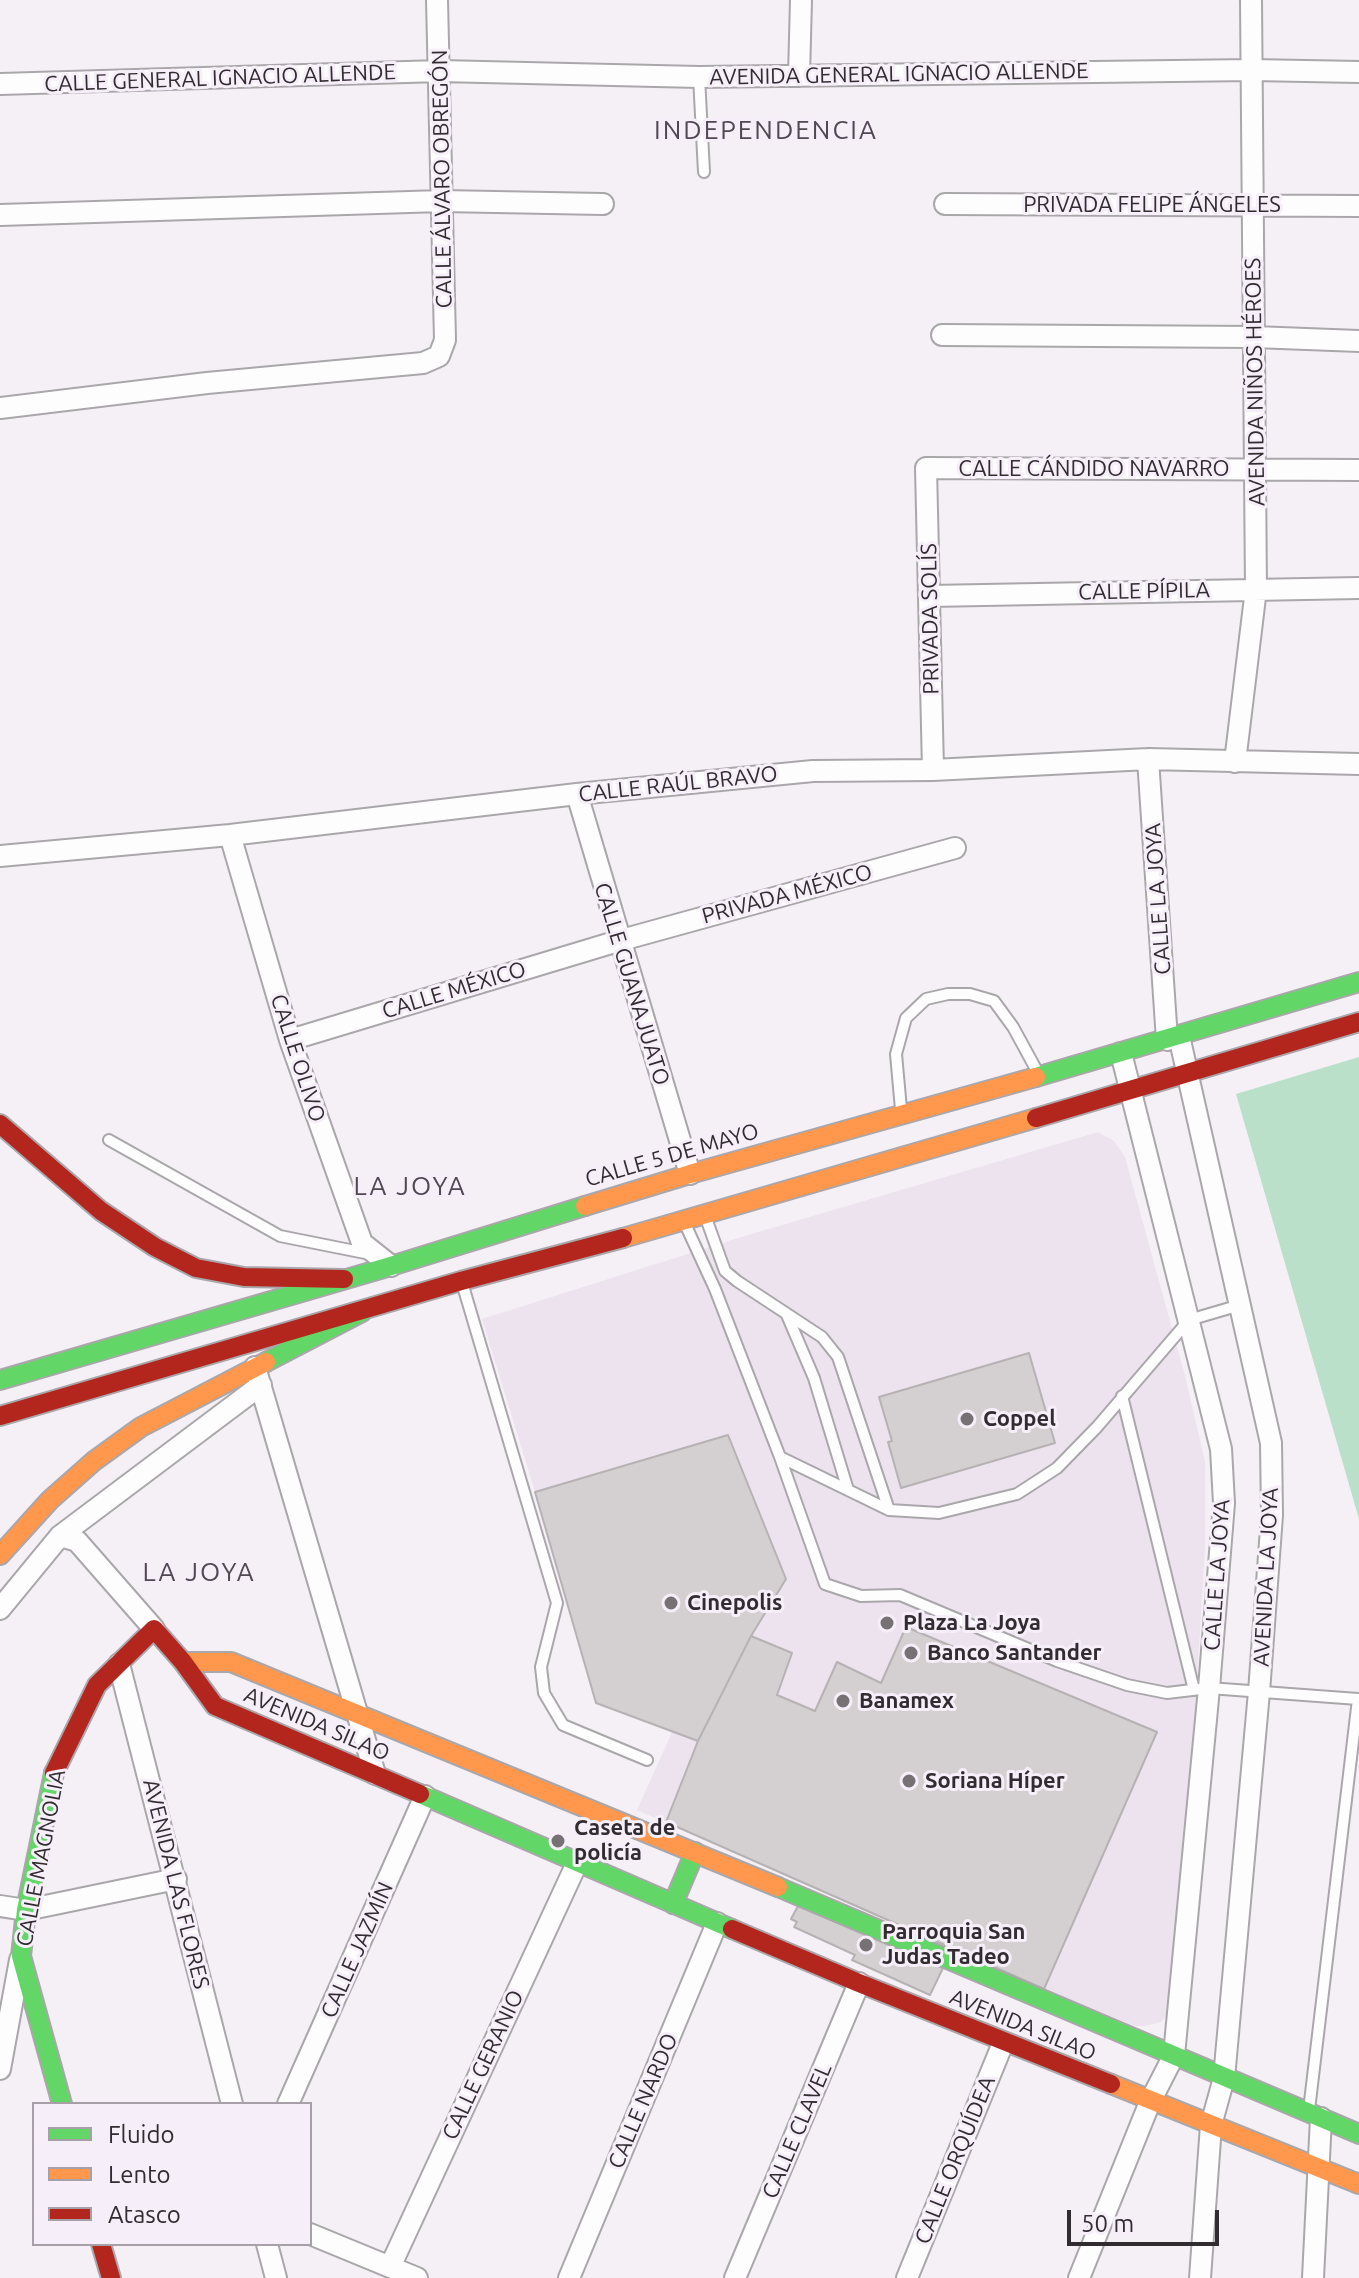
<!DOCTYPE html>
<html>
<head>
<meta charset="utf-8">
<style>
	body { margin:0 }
	#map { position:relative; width:1359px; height:2278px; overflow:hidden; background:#f5f0f6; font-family:Ubuntu,sans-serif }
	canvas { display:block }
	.legend { position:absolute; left:32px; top:2102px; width:280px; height:144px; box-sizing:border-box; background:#f6eef8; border:2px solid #a7a0a8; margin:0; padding:10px 14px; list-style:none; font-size:24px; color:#302c30 }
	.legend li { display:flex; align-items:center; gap:16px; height:40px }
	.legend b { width:40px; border:2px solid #a7a0a8 }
	.scale { position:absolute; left:1067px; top:2210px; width:152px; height:36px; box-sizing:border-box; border:4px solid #302c30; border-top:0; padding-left:10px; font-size:24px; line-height:28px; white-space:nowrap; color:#302c30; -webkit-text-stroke:6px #f6eef8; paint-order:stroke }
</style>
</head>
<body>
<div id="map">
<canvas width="1359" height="2278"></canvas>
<ul class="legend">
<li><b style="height:10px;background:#63d668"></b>Fluido</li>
<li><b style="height:10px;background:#ff974d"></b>Lento</li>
<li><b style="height:10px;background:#b3261e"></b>Atasco</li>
</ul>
<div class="scale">50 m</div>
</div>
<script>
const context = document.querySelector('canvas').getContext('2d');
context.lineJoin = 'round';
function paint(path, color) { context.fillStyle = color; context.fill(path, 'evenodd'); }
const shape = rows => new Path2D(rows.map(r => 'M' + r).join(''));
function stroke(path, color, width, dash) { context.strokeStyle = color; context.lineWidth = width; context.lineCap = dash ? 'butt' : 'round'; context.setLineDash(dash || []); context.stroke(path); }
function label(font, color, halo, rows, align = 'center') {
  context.font = font + ' Ubuntu,sans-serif'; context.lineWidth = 6; context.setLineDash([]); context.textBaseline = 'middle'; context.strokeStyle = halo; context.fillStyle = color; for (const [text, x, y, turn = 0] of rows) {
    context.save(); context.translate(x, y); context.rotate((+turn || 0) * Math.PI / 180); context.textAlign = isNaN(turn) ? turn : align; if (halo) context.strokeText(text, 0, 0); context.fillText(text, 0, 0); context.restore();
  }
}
paint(shape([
	[1098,1132,1114,1141,1125,1157,1185,1376,1205,1461,1205,1548,1196,1698,1168,2014,1161,2022,1144,2026,1135,2026,1044,1989,637,1810,673,1730,535,1492,482,1319,738,1238]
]), '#ece3ee');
paint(shape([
	[1359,1057,1359,1519,1236,1094]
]), '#bbe0ca');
const building = shape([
	[1029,1353,1055,1443,901,1488,888,1442,892,1441,879,1397,1029,1353],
	[728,1435,786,1579,751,1636,698,1741,596,1703,535,1492,728,1435],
	[906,1627,1157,1732,1044,1989,666,1822,698,1741,751,1636,792,1653,777,1695,815,1711,837,1662,881,1683,906,1627],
	[799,1904,943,1968,930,1995,852,1960,855,1955,794,1927,797,1922,791,1919,799,1904]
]);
paint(building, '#d4d0d1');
stroke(building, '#b6b2b3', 2);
const lane = shape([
	[699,77,704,172],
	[901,1109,896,1054,906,1018,926,999,948,994,970,994,994,1001,1013,1027,1037,1071],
	[109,1140,280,1236,370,1254],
	[707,1221,725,1271,737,1281,822,1337,838,1357,889,1510],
	[686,1226,715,1289,780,1457,825,1584,861,1596,900,1595,1057,1661,1127,1685,1167,1693,1209,1688,1358,1699],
	[463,1286,557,1603,541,1667,544,1693,563,1725,647,1760],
	[787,1315,814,1378,848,1490],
	[1122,1396,1194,1690],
	[780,1457,889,1510,939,1513,1017,1494,1057,1468,1097,1427,1189,1320,1240,1305],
	[1309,2110,1358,1699]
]);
const street = shape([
	[799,76,801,0],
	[0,84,440,71,699,77,1252,70,1359,72],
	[945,204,1359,206],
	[0,215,441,201,603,204],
	[942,335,1254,337,1359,341],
	[0,408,207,383,423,363,439,356,445,340,437,0],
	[930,596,1359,588],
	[1148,759,1167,1040],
	[1235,762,1256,589,1251,0],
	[933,770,926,468,1359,470],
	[577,794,690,1174],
	[230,835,290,1040,362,1243,391,1266],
	[0,856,230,835,577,794,813,771,933,770,1148,759,1359,764],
	[1179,1036,1271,1443,1272,1515,1259,1692,1224,2078,1211,2125,1200,2278],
	[290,1040,618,941,955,848],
	[255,1367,375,1774],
	[60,1536,77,1541,154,1629],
	[0,1609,60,1536,261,1385],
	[119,1664,232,2104],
	[0,1906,26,1910,176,1879],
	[0,2069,20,1960],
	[288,2104,425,1796],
	[310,2234,417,2278],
	[267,2244,276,2278],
	[390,2267,577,1863],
	[569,2278,717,1923],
	[735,2278,859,1983],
	[907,2278,1003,2043],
	[1079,2278,1150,2102,1174,2055,1209,1688,1224,1503,1221,1449,1121,1053],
	[1313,2278,1321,2118]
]);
const fast = shape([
	[1036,1077,1359,982],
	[266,1362,362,1312],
	[0,1380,391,1266,585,1206],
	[54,1773,26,1910,21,1956,62,2104],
	[420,1794,732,1929],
	[778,1887,1359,2134],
	[673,1904,695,1852]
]);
const slow = shape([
	[585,1206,690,1174,1036,1077],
	[623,1238,1036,1118],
	[0,1555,50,1500,94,1461,141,1427,266,1362],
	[183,1662,231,1662,778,1887],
	[1111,2084,1359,2184]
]);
const jam = shape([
	[1036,1118,1359,1022],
	[0,1124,101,1211,155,1247,196,1268,244,1277,344,1279],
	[0,1416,461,1281,623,1238],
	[54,1773,97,1685,154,1629,183,1662,215,1706,420,1794],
	[732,1929,859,1983,1111,2084],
	[101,2244,111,2278]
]);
stroke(lane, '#aaa7ab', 14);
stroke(street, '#aaa7ab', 24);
stroke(fast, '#aaa7ab', 22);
stroke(slow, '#aaa7ab', 22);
stroke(jam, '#aaa7ab', 22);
stroke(lane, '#fefdfe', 10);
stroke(street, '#fefdfe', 20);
stroke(fast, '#63d668', 18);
stroke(slow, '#ff974d', 18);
stroke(jam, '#b3261e', 18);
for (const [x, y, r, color] of [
	[967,1419,8,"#757175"],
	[671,1603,8,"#757175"],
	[887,1623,8,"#757175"],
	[911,1653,8,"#757175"],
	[843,1701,8,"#757175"],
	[909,1781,8,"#757175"],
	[558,1841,8,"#757175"],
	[866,1945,8,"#757175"]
]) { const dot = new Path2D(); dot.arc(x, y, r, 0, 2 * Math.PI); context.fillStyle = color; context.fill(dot); stroke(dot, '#f6eef8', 3); }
label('22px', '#302c30', '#f6eef8', [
	["AVENIDA GENERAL IGNACIO ALLENDE",899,74,-1],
	["CALLE GENERAL IGNACIO ALLENDE",220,78,-2],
	["CALLE ÁLVARO OBREGÓN",442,179,-91],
	["PRIVADA FELIPE ÁNGELES",1152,205],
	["AVENIDA NIÑOS HÉROES",1255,382,-91],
	["CALLE CÁNDIDO NAVARRO",1094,469],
	["CALLE PÍPILA",1144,591,-1],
	["PRIVADA SOLÍS",930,619,-91],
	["CALLE RAÚL BRAVO",678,784,-6],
	["PRIVADA MÉXICO",787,894,-15],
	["CALLE LA JOYA",1158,899,-94],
	["CALLE GUANAJUATO",632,984,73],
	["CALLE MÉXICO",454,990,-17],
	["CALLE OLIVO",298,1058,72],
	["CALLE 5 DE MAYO",672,1155,-16],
	["CALLE LA JOYA",1217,1575,-86],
	["AVENIDA LA JOYA",1266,1577,-87],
	["AVENIDA SILAO",317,1724,23],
	["CALLE MAGNOLIA",41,1858,-79],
	["AVENIDA LAS FLORES",176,1884,76],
	["CALLE JAZMÍN",357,1950,-66],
	["AVENIDA SILAO",1023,2025,22],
	["CALLE GERANIO",483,2065,-65],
	["CALLE NARDO",643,2101,-67],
	["CALLE CLAVEL",797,2131,-67],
	["CALLE ORQUÍDEA",955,2160,-68]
]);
label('bold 22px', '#302c30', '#f6eef8', [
	["Coppel",983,1419],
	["Cinepolis",687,1603],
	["Plaza La Joya",903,1623],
	["Banco Santander",927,1653],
	["Banamex",859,1701],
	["Soriana Híper",925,1781],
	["Caseta de",574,1828],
	["policía",574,1853],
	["Parroquia San",882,1932],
	["Judas Tadeo",882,1957]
], 'left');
context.letterSpacing = '2px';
label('26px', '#504951', '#f6eef8', [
	["INDEPENDENCIA",766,130],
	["LA JOYA",410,1186],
	["LA JOYA",199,1572]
]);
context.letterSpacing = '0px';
</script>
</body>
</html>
